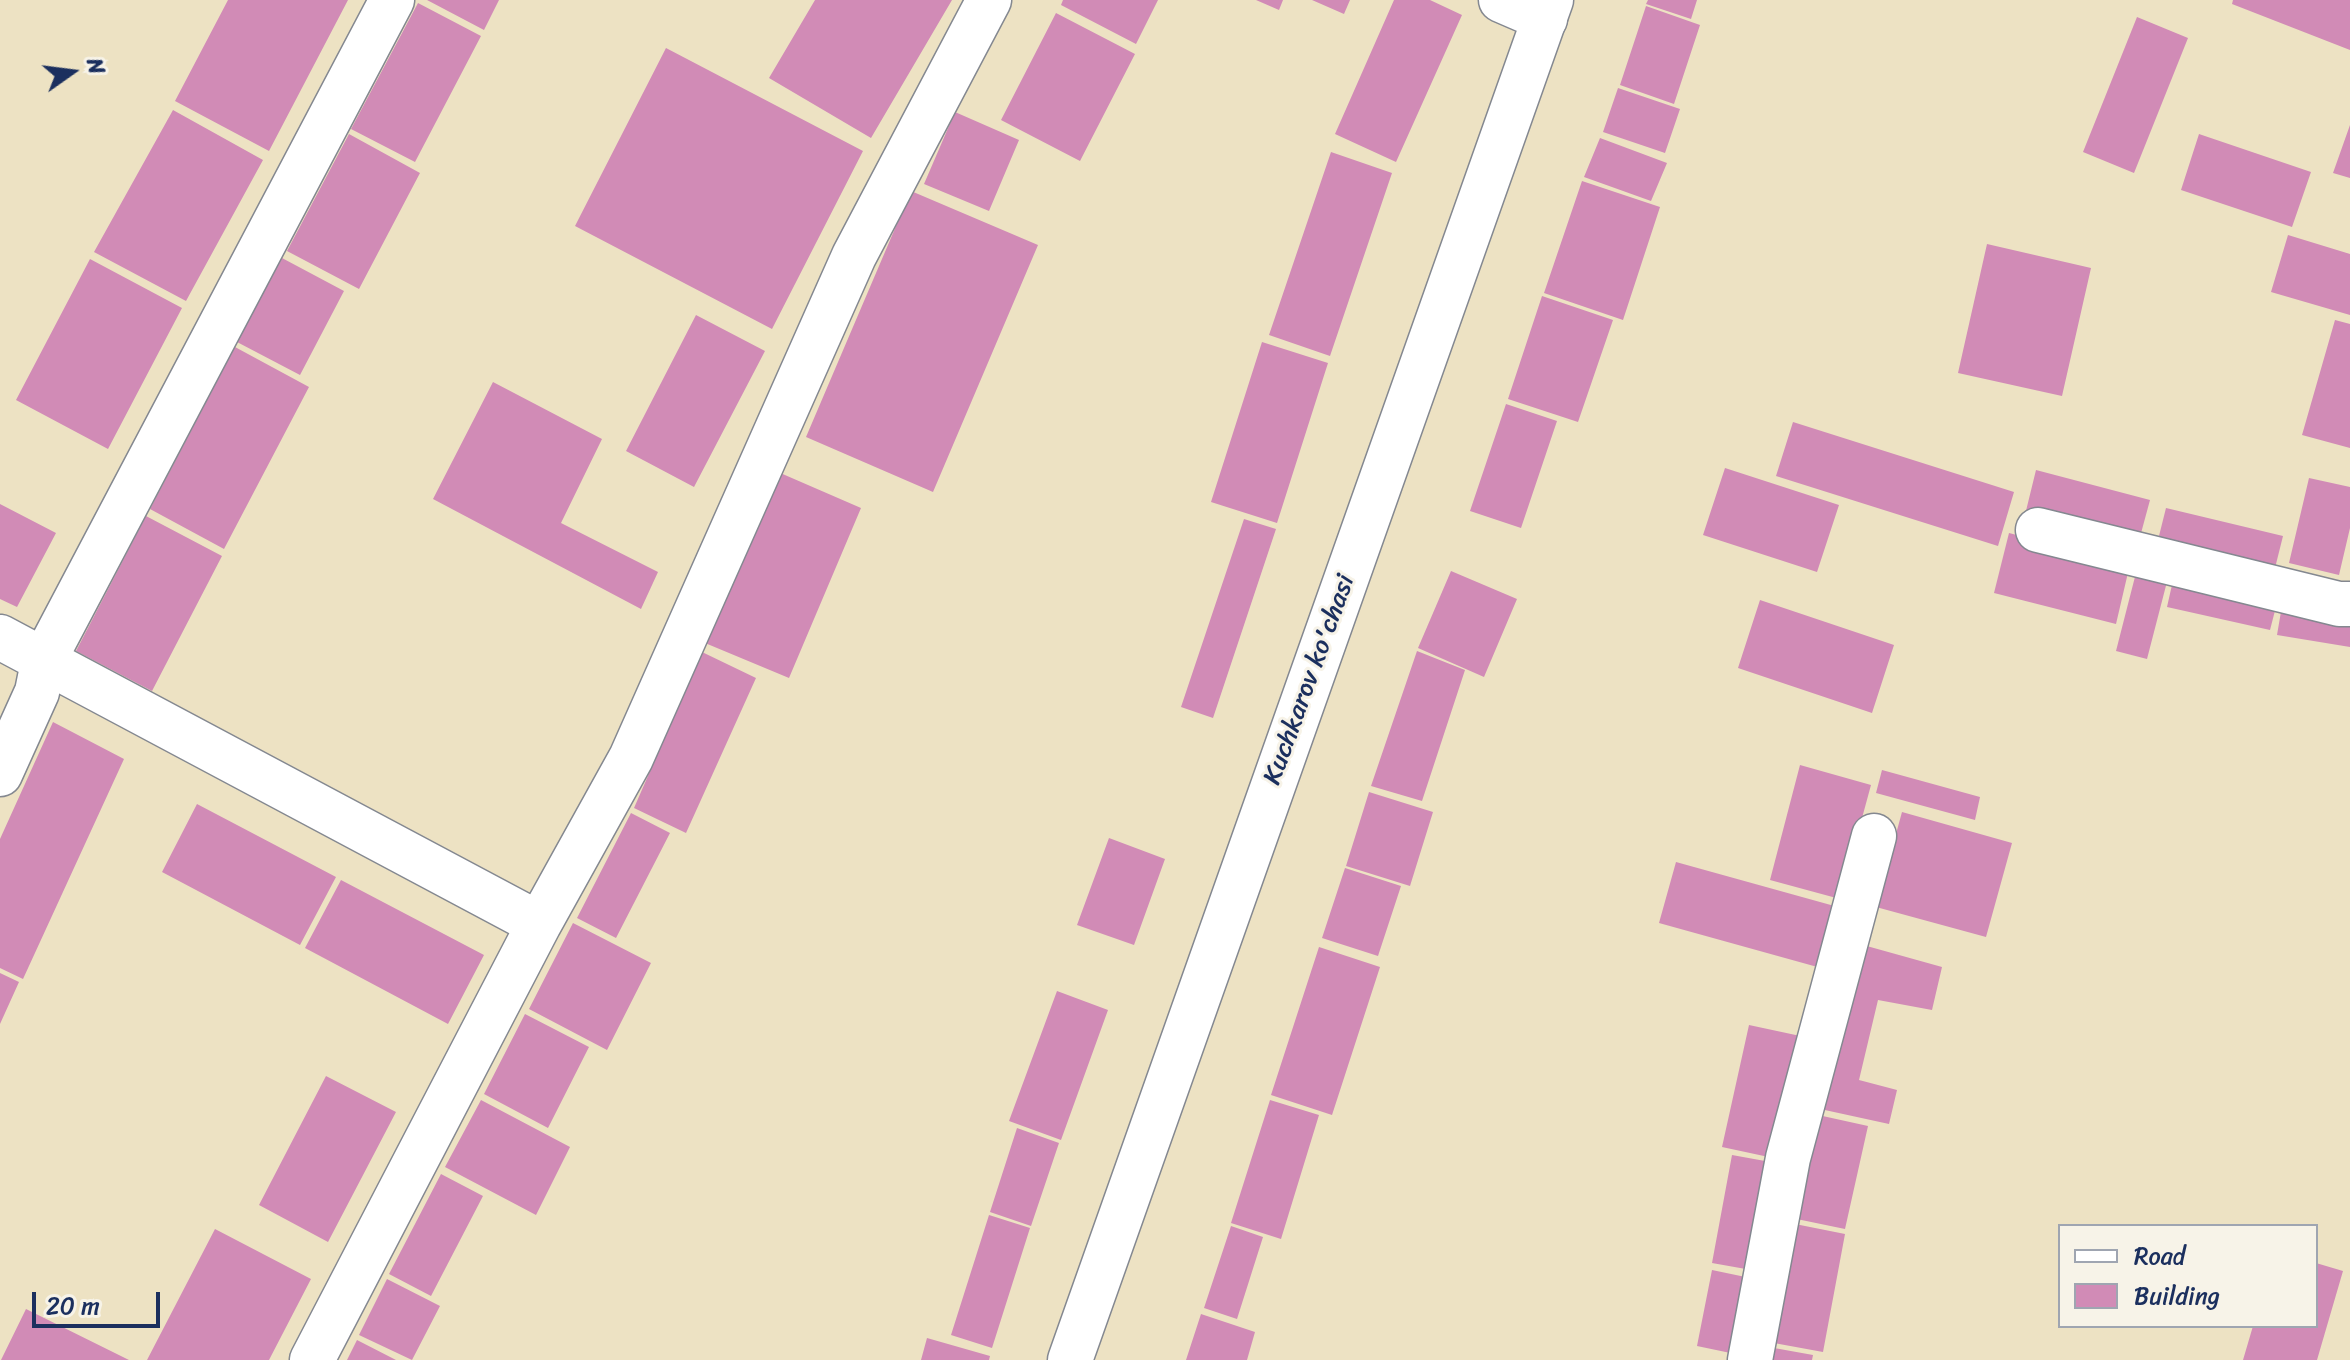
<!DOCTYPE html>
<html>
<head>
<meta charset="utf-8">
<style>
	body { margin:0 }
	#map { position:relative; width:2350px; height:1360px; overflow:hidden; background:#ede2c3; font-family:Sriracha,sans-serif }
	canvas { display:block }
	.legend { position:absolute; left:2058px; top:1224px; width:260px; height:104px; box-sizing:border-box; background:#f7f3e8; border:2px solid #9fa5b1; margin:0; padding:10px 14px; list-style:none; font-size:24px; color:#1b2f5e }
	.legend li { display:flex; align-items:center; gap:16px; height:40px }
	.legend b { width:40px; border:2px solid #9fa5b1 }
	.north { position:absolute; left:32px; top:32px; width:80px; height:80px; -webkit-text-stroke:6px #f7f3e8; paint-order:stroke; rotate:76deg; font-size:22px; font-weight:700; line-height:32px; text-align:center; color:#1b2f5e }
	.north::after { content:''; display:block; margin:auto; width:28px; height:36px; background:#1b2f5e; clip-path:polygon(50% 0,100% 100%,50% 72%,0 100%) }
	.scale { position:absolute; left:32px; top:1292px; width:128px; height:36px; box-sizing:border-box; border:4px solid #1b2f5e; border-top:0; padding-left:10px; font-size:24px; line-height:28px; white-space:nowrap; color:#1b2f5e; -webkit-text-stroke:6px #f7f3e8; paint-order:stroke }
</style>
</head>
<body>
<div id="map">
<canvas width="2350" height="1360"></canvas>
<ul class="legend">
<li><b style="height:10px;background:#fff"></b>Road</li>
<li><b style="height:22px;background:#d18bb6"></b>Building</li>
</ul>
<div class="north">N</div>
<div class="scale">20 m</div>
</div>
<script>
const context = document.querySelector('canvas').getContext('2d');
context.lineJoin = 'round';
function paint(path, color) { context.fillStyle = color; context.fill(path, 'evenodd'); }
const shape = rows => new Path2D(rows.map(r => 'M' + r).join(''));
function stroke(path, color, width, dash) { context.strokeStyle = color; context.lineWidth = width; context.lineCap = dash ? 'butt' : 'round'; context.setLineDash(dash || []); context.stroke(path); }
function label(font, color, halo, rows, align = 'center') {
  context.font = font + ' Sriracha,sans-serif'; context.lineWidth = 6; context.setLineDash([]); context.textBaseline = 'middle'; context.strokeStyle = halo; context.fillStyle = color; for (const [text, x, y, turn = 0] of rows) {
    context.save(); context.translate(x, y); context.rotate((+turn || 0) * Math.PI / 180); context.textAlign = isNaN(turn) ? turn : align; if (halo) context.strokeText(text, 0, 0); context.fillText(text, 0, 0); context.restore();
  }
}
paint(shape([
	[228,0,348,0,269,151,175,101],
	[427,0,499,0,484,30],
	[815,0,952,0,871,138,769,78],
	[1063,0,1158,0,1136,44,1061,5],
	[1256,0,1283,0,1279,10],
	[1312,0,1350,0,1344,14],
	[1394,0,1430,0,1462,15,1396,162,1335,134],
	[1648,0,1697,0,1691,19,1646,4],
	[2233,0,2350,0,2350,50,2232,4],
	[418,3,481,36,415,162,351,129],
	[1646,6,1700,25,1674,104,1620,85],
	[1056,13,1135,54,1080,161,1001,120],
	[2137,17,2188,38,2134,173,2083,152],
	[666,48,863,151,772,329,575,226],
	[1618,88,1680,109,1665,153,1603,132],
	[173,110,263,160,186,301,94,252],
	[955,112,1019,140,989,211,924,184],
	[2350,125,2350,178,2333,173],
	[349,134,420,173,359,289,287,251],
	[2199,134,2311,172,2292,227,2181,190],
	[1600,138,1667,163,1651,201,1584,177],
	[1331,152,1392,173,1330,356,1269,335],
	[1582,181,1660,207,1623,320,1544,293],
	[911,191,1038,245,933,492,806,437],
	[2288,235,2350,254,2350,315,2271,292],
	[1987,244,2091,268,2062,396,1958,373],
	[282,258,344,291,300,375,237,342],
	[90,259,182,308,108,449,16,400],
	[1542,296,1613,320,1578,422,1508,399],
	[696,315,765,351,694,487,626,451],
	[2335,320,2350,324,2350,448,2302,435],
	[1262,342,1328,363,1277,523,1211,502],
	[235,347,309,387,224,549,150,509],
	[493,382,602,439,561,523,658,572,641,609,433,499],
	[1506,404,1557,421,1521,528,1470,511],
	[1793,422,2014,492,1998,546,1776,476],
	[1725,468,1839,505,1817,572,1703,535],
	[2036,470,2150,500,2137,548,2024,519],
	[778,472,861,508,789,678,705,643],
	[2309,478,2350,487,2350,528,2339,575,2289,563],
	[0,504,56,533,17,607,0,599],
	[2166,508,2283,536,2272,580,2155,552],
	[146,516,222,556,152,691,76,651],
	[1244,519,1276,529,1213,718,1181,707],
	[2009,533,2130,564,2116,624,1994,593],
	[2138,565,2169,574,2147,659,2116,651],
	[1451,571,1517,599,1484,677,1418,648],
	[2174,576,2278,599,2270,630,2167,607],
	[1760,600,1894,645,1872,713,1738,668],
	[2283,600,2350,611,2350,647,2277,635],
	[1417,651,1465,670,1422,801,1371,786],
	[702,652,756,678,686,833,634,808],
	[53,722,124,759,23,979,0,968,0,839],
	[1800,765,1871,785,1840,899,1770,880],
	[1882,770,1980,797,1975,820,1876,793],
	[1369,792,1433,812,1410,886,1346,866],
	[197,804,336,877,300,945,162,872],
	[1902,812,2012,843,1986,937,1876,907],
	[631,813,670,833,616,938,577,918],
	[1109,838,1165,859,1134,945,1077,925],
	[1676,862,1838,907,1821,968,1659,923],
	[1345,868,1401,886,1378,956,1322,938],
	[341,880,484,955,448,1024,305,948],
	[573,923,651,963,607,1050,529,1009],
	[1856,943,1942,967,1932,1010,1878,1000,1859,1080,1897,1090,1889,1124,1811,1107],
	[1319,947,1380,967,1332,1115,1271,1095],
	[0,973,19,982,0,1024],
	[1057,991,1108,1010,1061,1140,1009,1121],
	[525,1014,589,1047,548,1128,484,1094],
	[1749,1025,1805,1037,1778,1159,1722,1147],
	[326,1076,396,1112,328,1242,259,1205],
	[481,1100,570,1147,536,1215,445,1167],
	[1270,1100,1319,1115,1281,1239,1231,1223],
	[1809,1113,1868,1126,1845,1229,1787,1217],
	[1017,1128,1059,1143,1031,1226,990,1212],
	[1732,1155,1776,1163,1757,1271,1712,1263],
	[441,1174,483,1196,431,1296,389,1274],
	[989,1215,1030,1228,992,1348,951,1335],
	[1785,1222,1845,1234,1823,1352,1763,1341],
	[1231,1226,1263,1237,1237,1319,1204,1308],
	[215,1229,311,1279,269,1360,147,1360],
	[2316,1263,2343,1271,2317,1360,2243,1360,2253,1326,2316,1326],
	[1712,1270,1755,1279,1740,1355,1697,1346],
	[387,1279,440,1306,412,1360,359,1335],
	[26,1309,129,1360,1,1360],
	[1201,1314,1255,1332,1247,1360,1186,1360],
	[927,1338,990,1356,989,1360,921,1360],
	[357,1340,396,1360,347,1360],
	[1763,1346,1813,1355,1812,1360,1760,1360]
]), '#d18bb6');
const minor = shape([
	[1501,0,1545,19],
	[2038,530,2339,604,2350,604],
	[0,637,539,924],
	[0,774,37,692,43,662,392,0],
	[312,1360,539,924,631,758,854,256,989,0],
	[1750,1360,1788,1158,1874,836]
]);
const major = shape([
	[1070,1360,1551,0]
]);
stroke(minor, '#848890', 47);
stroke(major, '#848890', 47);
stroke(minor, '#fff', 44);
stroke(major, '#fff', 44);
label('26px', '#1b2f5e', '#f7f3e8', [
	["Kuchkarov ko'chasi",1310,680,-70]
]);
</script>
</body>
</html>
